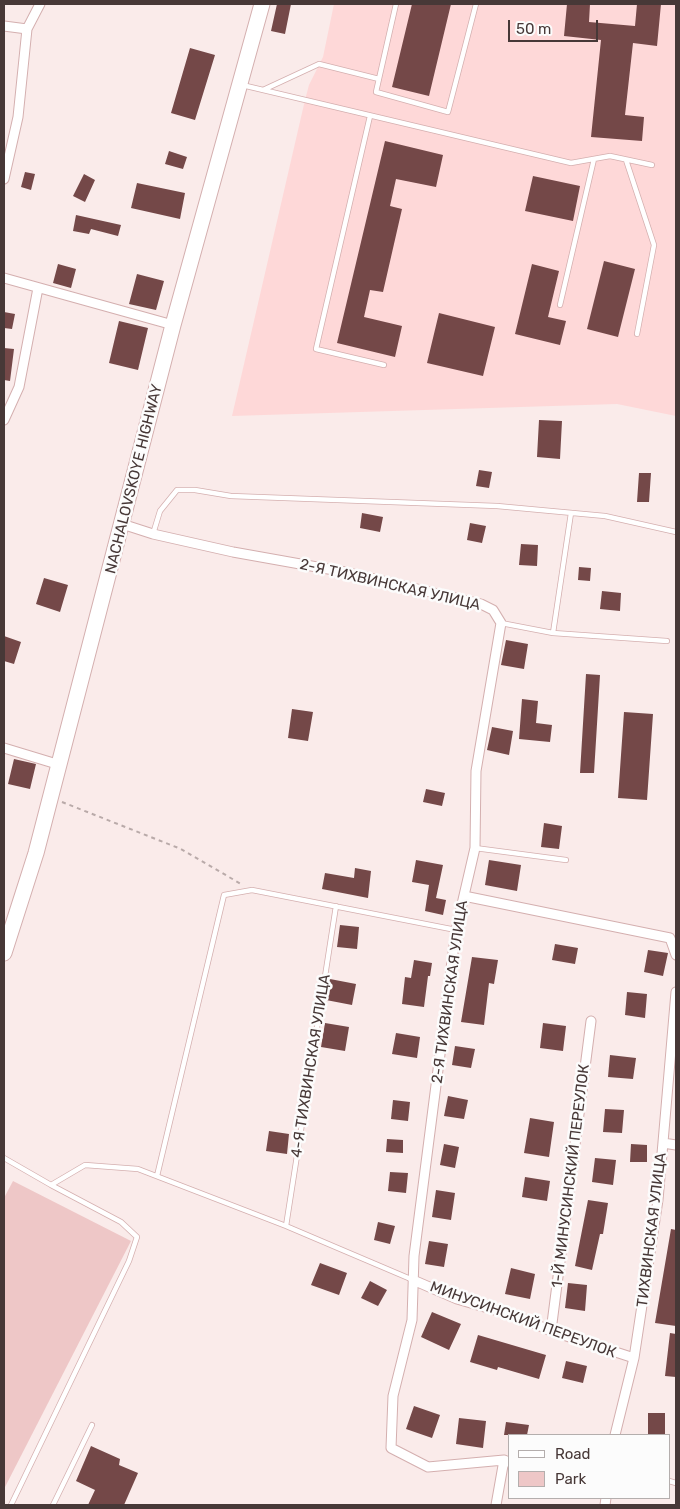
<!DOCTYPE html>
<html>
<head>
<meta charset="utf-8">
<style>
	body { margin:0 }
	#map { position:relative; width:680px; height:1509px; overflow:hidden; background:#faebea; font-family:Rubik,sans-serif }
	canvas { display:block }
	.frame { position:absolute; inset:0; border:5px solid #473837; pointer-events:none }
	.legend { position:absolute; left:508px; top:1434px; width:162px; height:65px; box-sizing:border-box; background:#fcfcfc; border:1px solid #b4aead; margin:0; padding:6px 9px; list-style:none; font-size:15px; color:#473837 }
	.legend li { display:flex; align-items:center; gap:10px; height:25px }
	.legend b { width:25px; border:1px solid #b4aead }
	.scale { position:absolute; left:508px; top:20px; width:90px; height:22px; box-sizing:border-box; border:2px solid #473837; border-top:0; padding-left:6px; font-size:15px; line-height:18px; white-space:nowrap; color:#473837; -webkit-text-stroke:4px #fcfcfc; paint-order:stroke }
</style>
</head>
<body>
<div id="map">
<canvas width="680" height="1509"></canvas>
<div class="frame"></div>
<ul class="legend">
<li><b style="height:6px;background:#fff"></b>Road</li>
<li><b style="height:14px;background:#eec7c7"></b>Park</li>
</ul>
<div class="scale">50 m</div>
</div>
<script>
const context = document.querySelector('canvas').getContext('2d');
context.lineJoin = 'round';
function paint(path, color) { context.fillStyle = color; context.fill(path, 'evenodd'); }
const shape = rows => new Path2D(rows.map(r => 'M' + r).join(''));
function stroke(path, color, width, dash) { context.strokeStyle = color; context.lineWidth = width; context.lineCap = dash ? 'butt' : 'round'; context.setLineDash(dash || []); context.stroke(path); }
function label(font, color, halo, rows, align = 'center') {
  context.font = font + ' Rubik,sans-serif'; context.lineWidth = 5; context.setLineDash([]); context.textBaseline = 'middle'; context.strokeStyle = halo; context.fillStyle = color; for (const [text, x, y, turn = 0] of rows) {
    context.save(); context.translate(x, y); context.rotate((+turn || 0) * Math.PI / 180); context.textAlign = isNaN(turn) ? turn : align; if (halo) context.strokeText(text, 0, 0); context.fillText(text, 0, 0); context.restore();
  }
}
paint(shape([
	[334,4,676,4,676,416,617,404,232,416,305,100,309,85,323,57]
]), '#fed8d8');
paint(shape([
	[13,1181,131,1241,4,1489,4,1198]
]), '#eec7c7');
paint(shape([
	[277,4,291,4,285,34,271,31],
	[412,4,451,4,429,96,392,87],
	[567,4,590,4,589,22,635,26,637,4,661,4,657,46,633,43,625,115,644,117,642,141,591,137,601,40,564,36],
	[190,48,215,55,195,120,171,113],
	[385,141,443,155,436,187,396,179,390,206,402,209,383,292,370,290,364,317,402,326,395,357,337,343],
	[169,151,187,157,183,169,165,164],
	[25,172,35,174,31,190,21,187],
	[84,174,95,180,85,202,73,196],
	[533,176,580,186,573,221,525,211],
	[137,183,185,193,180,219,131,208],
	[76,215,121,225,118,236,91,229,89,234,73,231],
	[604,261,635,269,618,337,587,329],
	[58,264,76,269,71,288,53,283],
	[532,264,559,271,548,317,566,321,560,345,515,334],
	[137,274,164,281,156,310,129,304],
	[4,312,15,314,12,329,4,328],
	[439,313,495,327,483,376,427,363],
	[119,321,148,328,138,370,109,363],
	[4,348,14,349,10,381,4,380],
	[539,420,562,421,560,459,537,457],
	[479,470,492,472,489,488,476,486],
	[639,473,651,473,649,502,637,502],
	[362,513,383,517,380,532,360,528],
	[470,523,486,526,482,543,467,540],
	[521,544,538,545,537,566,519,565],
	[579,567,591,568,590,581,578,580],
	[44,578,68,585,60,612,36,604],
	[602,591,621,593,620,611,600,609],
	[4,636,21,642,14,664,4,661],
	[506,640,528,644,524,669,501,665],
	[586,674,600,675,594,773,580,773],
	[522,699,538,701,536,723,552,725,550,742,519,739],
	[292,709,313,712,308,741,288,738],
	[624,712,653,714,647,800,618,798],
	[492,727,513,731,509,755,487,750],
	[14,759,36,764,30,789,8,784],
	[426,789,445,793,442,806,423,802],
	[544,823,562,826,559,849,541,847],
	[416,860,443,865,436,898,446,900,443,915,425,911,429,885,412,882],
	[489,860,521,865,517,891,485,885],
	[355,868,371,871,368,898,322,889,325,873,354,878],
	[340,925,359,927,357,949,337,947],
	[555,944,578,948,575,964,552,960],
	[648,950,668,953,663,976,644,972],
	[472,957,498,960,494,984,489,983,484,1025,461,1022],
	[414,960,432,963,430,976,428,976,424,1007,402,1004,405,977,411,978],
	[330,979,356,984,352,1005,326,1000],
	[627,992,647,994,645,1018,625,1015],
	[325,1023,349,1027,345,1051,321,1047],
	[543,1023,566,1026,563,1051,540,1048],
	[396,1033,420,1037,417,1058,392,1054],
	[455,1046,475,1049,471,1068,452,1065],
	[610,1055,636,1058,633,1079,608,1077],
	[448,1096,468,1100,464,1119,444,1116],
	[393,1100,410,1102,408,1121,391,1119],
	[605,1109,624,1110,622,1133,603,1132],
	[530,1118,554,1122,549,1157,524,1153],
	[269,1131,289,1134,287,1154,266,1151],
	[387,1139,403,1140,403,1153,386,1152],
	[444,1144,459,1147,455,1168,440,1165],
	[631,1144,647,1145,647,1162,630,1162],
	[595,1158,616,1160,613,1185,592,1182],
	[390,1172,408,1173,406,1193,388,1191],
	[525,1177,550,1181,547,1201,522,1197],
	[436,1190,455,1193,451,1220,432,1217],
	[588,1200,608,1203,603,1234,600,1234,592,1270,575,1266],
	[378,1222,395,1226,390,1244,374,1240],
	[671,1229,676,1230,676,1326,655,1323],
	[429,1241,448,1244,444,1267,425,1264],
	[320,1263,347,1273,339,1295,311,1285],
	[511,1268,535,1274,530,1299,505,1294],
	[370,1281,387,1290,378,1306,361,1298],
	[568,1283,587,1285,585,1311,565,1308],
	[432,1312,461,1324,449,1350,421,1337],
	[670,1333,676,1334,676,1377,665,1376],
	[478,1335,546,1355,539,1379,498,1367,497,1370,470,1362],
	[566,1361,587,1366,583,1383,562,1378],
	[414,1406,440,1415,432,1438,406,1429],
	[648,1413,665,1413,665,1435,648,1435],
	[459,1418,486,1421,483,1448,456,1444],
	[506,1422,529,1425,527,1435,504,1435],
	[91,1446,120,1459,119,1465,138,1473,124,1505,88,1505,95,1490,76,1481]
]), '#744848');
const service = shape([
	[396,4,376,92,448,112,476,4],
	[242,85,571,163,610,156,652,165],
	[263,90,319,64,379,79],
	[370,116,316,349,384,365],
	[626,160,654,245,637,334],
	[560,305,594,159],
	[153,534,160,511,177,490,195,490,231,496,497,506,605,516,676,532],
	[501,623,553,633,571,513],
	[553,633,667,641],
	[475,848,566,860],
	[4,1158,51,1185,85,1165,138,1169,286,1226,413,1280],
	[157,1176,224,895,252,890,456,930],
	[286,1226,336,906],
	[669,1481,676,1483],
	[11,1505,129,1261,137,1237,121,1222,51,1185],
	[53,1505,92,1425]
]);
const minor = shape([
	[4,26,27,29],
	[4,179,18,117,27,29,40,4],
	[4,278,173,325],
	[4,420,19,387,38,288],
	[122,524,153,534,233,552,345,572,481,604,493,610,501,623,476,771,475,848,456,930,414,1256,412,1320,393,1396,391,1448,428,1467,504,1460,509,1462],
	[4,748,60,765],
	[464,896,670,938,676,955],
	[663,1143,676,1145],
	[413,1280,457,1299,522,1318,551,1331,634,1358],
	[551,1331,591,1021],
	[615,1435,634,1358,658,1200,676,992],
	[496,1505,504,1460],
	[605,1505,606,1498]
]);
const primary = shape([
	[4,953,36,853,173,325,262,4]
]);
stroke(service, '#d4afaf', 6);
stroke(minor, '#d4afaf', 11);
stroke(primary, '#d4afaf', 17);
stroke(shape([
	[62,802,181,849,241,884]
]), '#b9aaa9', 2, [4, 4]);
stroke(service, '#fff', 4.5);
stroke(minor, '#fff', 9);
stroke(primary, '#fff', 15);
label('15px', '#473837', '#fcfcfc', [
	["NACHALOVSKOYE HIGHWAY",134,479,-76],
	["2-Я ТИХВИНСКАЯ УЛИЦА",390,585,13],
	["2-Я ТИХВИНСКАЯ УЛИЦА",450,992,-82],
	["4-Я ТИХВИНСКАЯ УЛИЦА",311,1066,-81],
	["1-Й МИНУСИНСКИЙ ПЕРЕУЛОК",571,1176,-83],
	["ТИХВИНСКАЯ УЛИЦА",652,1230,-83],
	["МИНУСИНСКИЙ ПЕРЕУЛОК",523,1320,20]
]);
</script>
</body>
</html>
